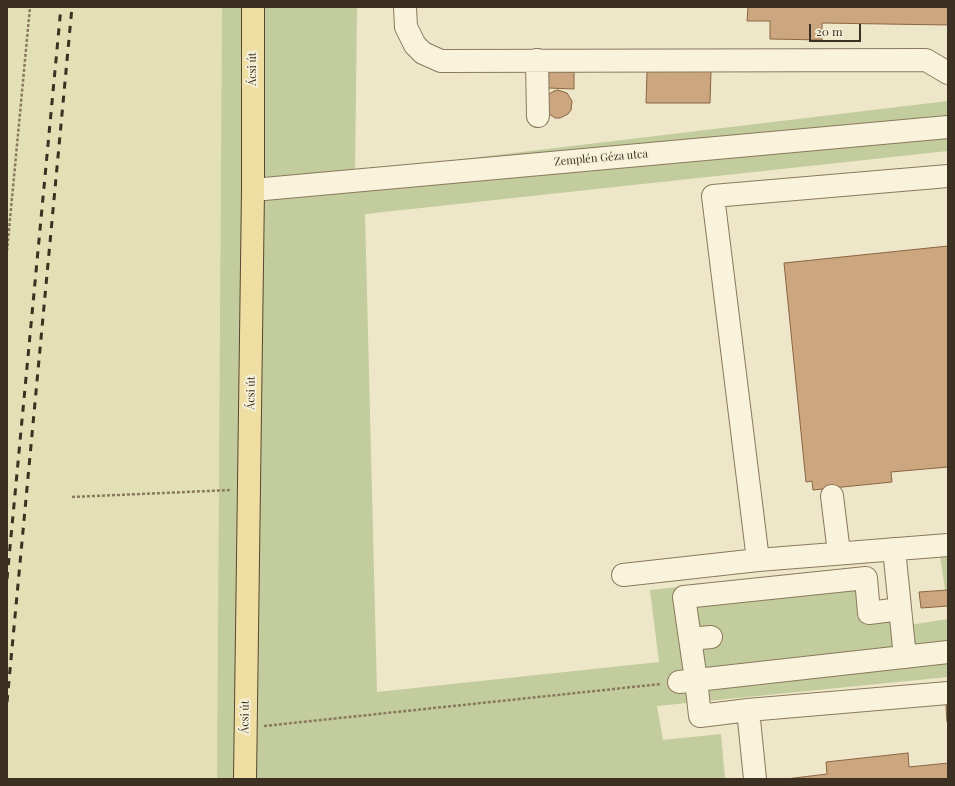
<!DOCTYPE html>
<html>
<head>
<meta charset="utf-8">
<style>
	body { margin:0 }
	#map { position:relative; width:955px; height:786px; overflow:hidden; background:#eee6c8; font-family:"Playfair Display",serif }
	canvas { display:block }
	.frame { position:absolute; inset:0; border:8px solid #3b3021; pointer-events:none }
	.scale { position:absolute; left:809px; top:24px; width:52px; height:18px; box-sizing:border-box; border:2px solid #3b3021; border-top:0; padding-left:5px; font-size:12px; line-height:14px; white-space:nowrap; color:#3b3021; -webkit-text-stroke:3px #f5f0d8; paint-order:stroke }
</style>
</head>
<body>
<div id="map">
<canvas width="955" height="786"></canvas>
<div class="frame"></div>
<div class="scale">20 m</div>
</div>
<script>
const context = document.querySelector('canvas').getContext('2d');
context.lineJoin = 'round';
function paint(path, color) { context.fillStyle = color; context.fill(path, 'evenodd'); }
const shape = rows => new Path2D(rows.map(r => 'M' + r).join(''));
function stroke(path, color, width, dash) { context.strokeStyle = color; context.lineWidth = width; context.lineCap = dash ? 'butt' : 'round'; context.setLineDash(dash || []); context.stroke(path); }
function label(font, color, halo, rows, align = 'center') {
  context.font = font + ' "Playfair Display",serif'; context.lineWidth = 4; context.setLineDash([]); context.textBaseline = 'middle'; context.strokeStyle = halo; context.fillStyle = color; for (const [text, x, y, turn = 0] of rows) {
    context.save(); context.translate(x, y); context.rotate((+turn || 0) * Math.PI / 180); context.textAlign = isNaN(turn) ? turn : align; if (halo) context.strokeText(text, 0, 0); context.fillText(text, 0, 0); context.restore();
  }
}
paint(shape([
	[7,7,222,7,217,779,7,779]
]), '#e4e0b6');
paint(shape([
	[222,7,357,7,355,172,948,101,948,151,365,214,377,692,659,662,650,590,859,568,874,607,909,625,948,619,948,677,657,706,663,740,721,734,725,779,217,779],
	[948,554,948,611,940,555]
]), '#c2cc9c');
const building = shape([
	[748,7,948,7,948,25,822,23,822,40,770,39,770,21,747,21,748,7],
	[549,71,574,72,574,89,548,88,549,71],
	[647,71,711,71,710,103,646,103,647,71],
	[558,90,567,93,572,101,571,110,568,114,560,118,555,118,548,113,546,96,554,91,558,90],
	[948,246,948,467,891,472,892,482,813,490,812,481,806,482,784,263,948,246],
	[948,590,948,606,921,608,919,592,948,590],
	[946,705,948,705,948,722,947,722,946,705],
	[908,753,909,767,948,763,948,779,786,779,827,774,826,762,908,753]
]);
paint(building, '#cba67f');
stroke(building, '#896543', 1);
const minor = shape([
	[405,7,406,27,415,45,423,53,441,61,926,60,948,73],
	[537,60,538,116],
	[948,176,713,196,758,560,948,545],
	[253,190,948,127],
	[832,496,839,553],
	[894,549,905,657],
	[623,575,758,560],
	[690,639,711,637],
	[679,682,948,652],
	[748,710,700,716,696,680,684,597,866,578,869,613,900,609],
	[755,779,748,710,948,693]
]);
const major = shape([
	[245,779,253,190,253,7]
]);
stroke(minor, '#8a795d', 24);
stroke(major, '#584731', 24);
stroke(shape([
	[7,251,30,7],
	[72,497,231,490],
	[264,726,661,684]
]), '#8a795d', 2.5, [3, 2]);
stroke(minor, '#f9f3dc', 22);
stroke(major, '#efdea2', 22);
stroke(shape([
	[7,579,61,7],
	[7,702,72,7]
]), '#3b3021', 3, [7, 7]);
label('11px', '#3b3021', '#f5f0d8', [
	["Ácsi út",253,69,-90],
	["Zemplén Géza utca",601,158,-5],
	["Ácsi út",251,393,-89],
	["Ácsi út",245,717,-89]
]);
</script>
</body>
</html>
